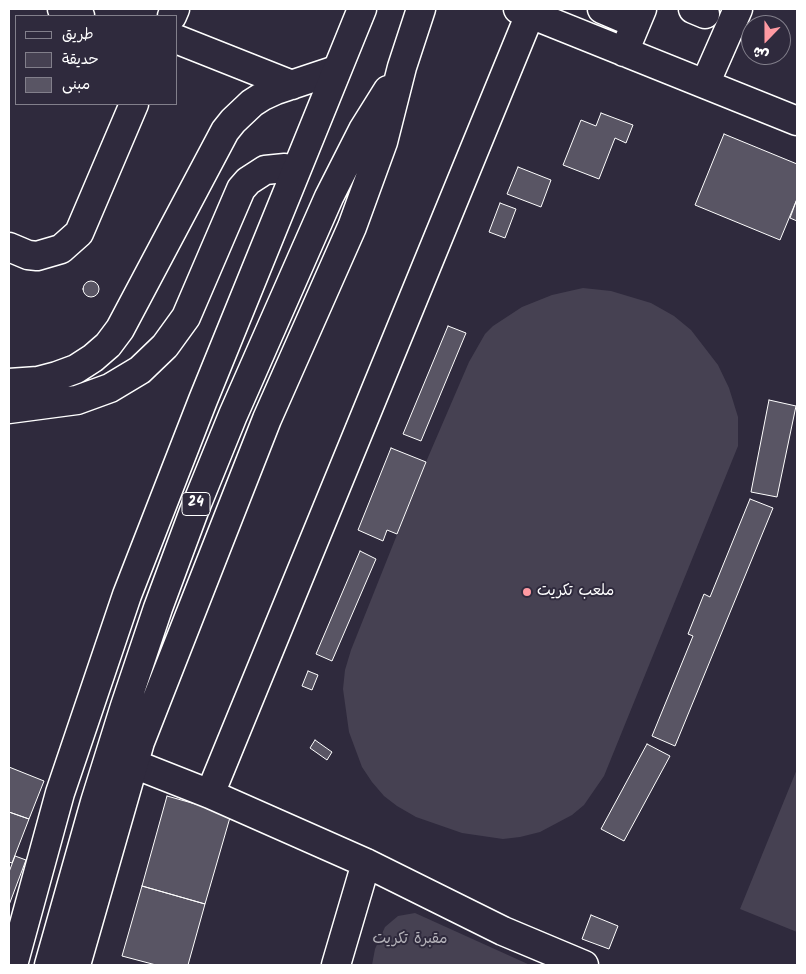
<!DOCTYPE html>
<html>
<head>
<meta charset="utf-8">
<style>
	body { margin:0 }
	#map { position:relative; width:806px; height:974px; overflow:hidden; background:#2f2a3d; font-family:Kalam,"Playpen Sans Arabic",sans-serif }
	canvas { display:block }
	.frame { position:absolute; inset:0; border:10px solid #fff; pointer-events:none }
	.legend { position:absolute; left:15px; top:15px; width:162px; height:90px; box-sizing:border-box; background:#2f2a3d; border:1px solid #827f8b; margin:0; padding:6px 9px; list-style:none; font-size:15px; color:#fff }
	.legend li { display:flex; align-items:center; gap:10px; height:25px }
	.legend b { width:25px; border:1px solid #827f8b }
	.north { position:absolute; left:741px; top:15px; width:50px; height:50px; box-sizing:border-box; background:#2f2a3d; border:1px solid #827f8b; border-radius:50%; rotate:202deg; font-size:14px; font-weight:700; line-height:20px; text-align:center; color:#fff }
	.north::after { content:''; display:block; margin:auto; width:18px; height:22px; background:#ff9aa2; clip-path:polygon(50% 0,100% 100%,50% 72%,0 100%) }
</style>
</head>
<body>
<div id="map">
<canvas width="806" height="974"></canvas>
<div class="frame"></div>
<ul class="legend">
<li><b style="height:6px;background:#2f2a3d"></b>طريق</li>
<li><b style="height:14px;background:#464152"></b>حديقة</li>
<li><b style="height:14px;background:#595564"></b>مبنى</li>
</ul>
<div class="north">ش</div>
</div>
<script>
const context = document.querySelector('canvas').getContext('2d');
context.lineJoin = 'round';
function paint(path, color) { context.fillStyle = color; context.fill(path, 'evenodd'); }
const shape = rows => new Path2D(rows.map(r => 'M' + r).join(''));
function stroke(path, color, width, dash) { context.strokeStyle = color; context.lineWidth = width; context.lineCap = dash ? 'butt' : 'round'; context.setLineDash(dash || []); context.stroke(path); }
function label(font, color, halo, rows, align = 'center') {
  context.font = font + ' Kalam,"Playpen Sans Arabic",sans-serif'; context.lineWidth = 4; context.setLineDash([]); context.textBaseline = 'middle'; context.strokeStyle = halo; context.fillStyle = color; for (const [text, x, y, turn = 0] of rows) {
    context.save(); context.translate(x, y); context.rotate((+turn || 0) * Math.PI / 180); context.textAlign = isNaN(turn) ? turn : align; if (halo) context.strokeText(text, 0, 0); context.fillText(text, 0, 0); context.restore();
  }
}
paint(shape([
	[583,288,611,291,651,303,674,316,691,330,718,365,729,388,738,417,738,446,604,776,595,789,584,805,572,815,540,832,520,837,503,839,462,833,416,817,397,806,384,796,372,782,362,767,349,732,343,689,345,670,351,650,426,462,469,362,485,334,493,326,522,307,552,295],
	[797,769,797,932,740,909],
	[415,913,530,965,372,965,375,949,385,927,398,916]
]), '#464152');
const building = shape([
	[601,113,633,125,626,143,615,138,599,179,563,165,581,120,596,126,601,113],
	[724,134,797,164,797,199,780,240,695,205,724,134],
	[518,167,551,180,541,207,507,194,518,167],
	[797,199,797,221,790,218,797,199],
	[500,203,516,209,505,238,489,232,500,203],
	'83 289a8 8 0 1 1 16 0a8 8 0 1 1-16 0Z',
	[448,326,466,333,421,441,403,434,448,326],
	[769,400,796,406,777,497,751,492,769,400],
	[391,448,426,462,397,534,387,530,383,541,358,530,391,448],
	[750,499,773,508,675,746,652,736,693,636,688,634,704,594,710,597,750,499],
	[360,551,376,559,332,661,316,654,360,551],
	[308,671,318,675,312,690,302,686,308,671],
	[315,740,332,752,327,760,310,748,315,740],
	[647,744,670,756,624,841,601,829,647,744],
	[9,767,44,781,29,819,9,812,9,767],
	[167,796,231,814,205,904,142,886,167,796],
	[9,812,29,819,12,863,9,862,9,812],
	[15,856,26,860,9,905,9,872,15,856],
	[142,886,205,904,188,965,156,965,122,956,142,886],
	[591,915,618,926,609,949,582,939,591,915]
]);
paint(building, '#595564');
stroke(building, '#fff', 1);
const minor = shape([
	[62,9,80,16],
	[518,9,797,121],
	[602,9,635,23],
	[693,9,705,14],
	[172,16,175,9],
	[176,39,292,85],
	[624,52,642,9],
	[705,84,738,9],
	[9,247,28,255,37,256,61,249,79,233,134,104],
	[9,383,38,381,57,376,76,369,93,358,108,345,120,329,225,131,233,121,252,103,263,96,276,90,336,70],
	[9,409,77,400,110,388,140,370,165,346,186,317,241,189,248,181,265,170,285,168,295,171],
	[134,764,210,794,366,863,503,931,584,965],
	[210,794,530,14],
	[336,965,366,863]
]);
const major = shape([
	[13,965,60,793,127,595,203,400,362,9],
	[49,965,95,802,125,706,158,608,194,511,233,415,329,197,363,130,388,90],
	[76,965,140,742,267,419,352,227,383,142,402,67,421,9]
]);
stroke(minor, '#fff', 31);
stroke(major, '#fff', 31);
stroke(minor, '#2f2a3d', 28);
stroke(major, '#2f2a3d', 28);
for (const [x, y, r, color] of [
	[527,592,5,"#ff9aa2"]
]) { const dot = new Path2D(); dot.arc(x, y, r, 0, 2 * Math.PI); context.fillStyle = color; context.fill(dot); stroke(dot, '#2f2a3d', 2); }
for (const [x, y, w] of [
	[196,504,28]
]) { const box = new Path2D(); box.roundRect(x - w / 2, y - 11.5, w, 23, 4); context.fillStyle = '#2f2a3d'; context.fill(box); stroke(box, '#fff', 1); }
label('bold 14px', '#fff', null, [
	["24",196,504]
]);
label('15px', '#fff', '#2f2a3d', [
	["ملعب تكريت",537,592]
], 'left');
label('15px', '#b5b3ba', '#2f2a3d', [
	["مقبرة تكريت",410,940]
]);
</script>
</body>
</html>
